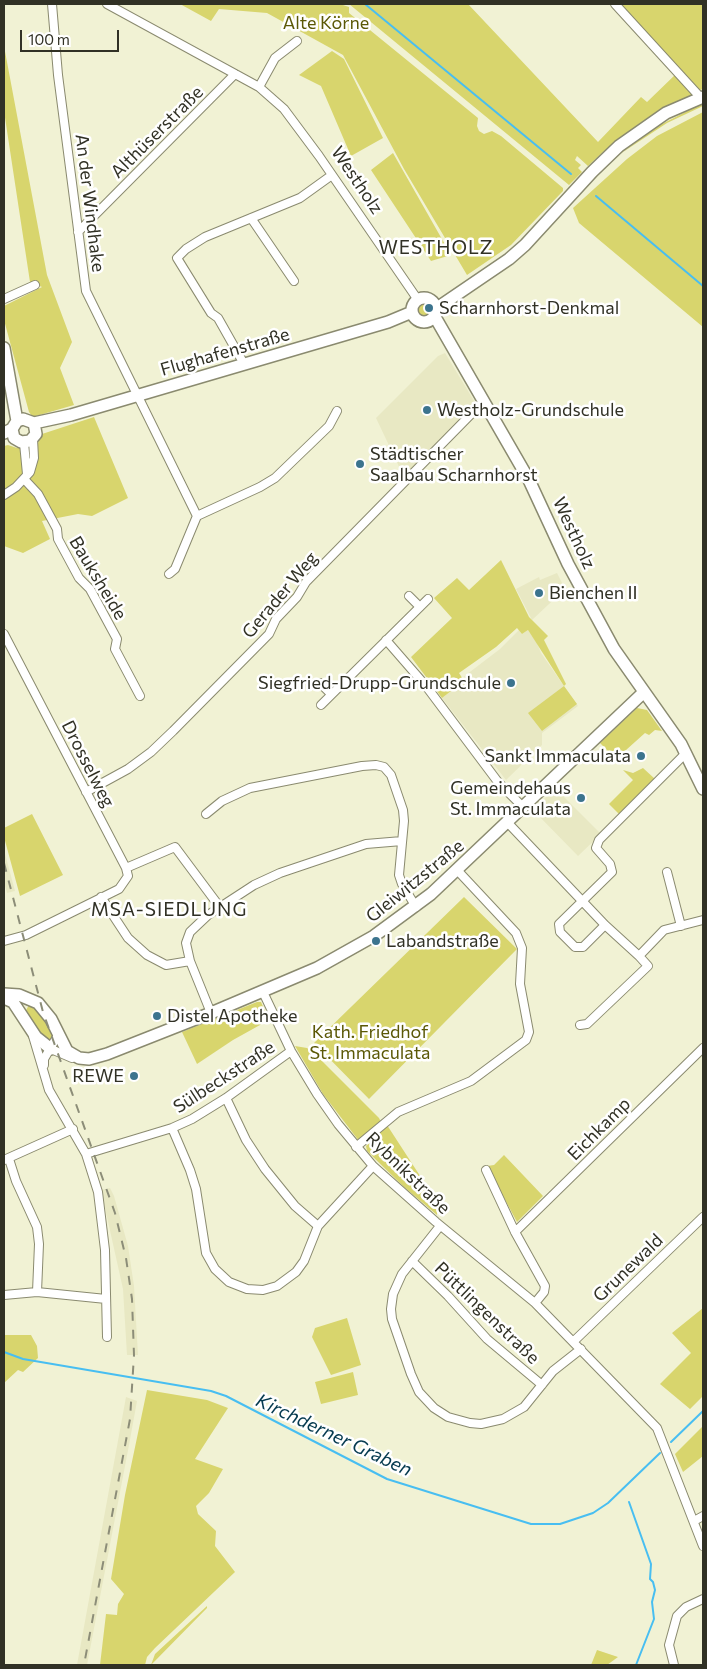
<!DOCTYPE html>
<html>
<head>
<meta charset="utf-8">
<style>
	body { margin:0 }
	#map { position:relative; width:707px; height:1669px; overflow:hidden; background:#f1f2d4; font-family:Commissioner,sans-serif }
	canvas { display:block }
	.frame { position:absolute; inset:0; border:5px solid #313125; pointer-events:none }
	.scale { position:absolute; left:20px; top:30px; width:99px; height:22px; box-sizing:border-box; border:2px solid #313125; border-top:0; padding-left:6px; font-size:15px; line-height:18px; white-space:nowrap; color:#313125; -webkit-text-stroke:4px #fff; paint-order:stroke }
</style>
</head>
<body>
<div id="map">
<canvas width="707" height="1669"></canvas>
<div class="frame"></div>
<div class="scale">100 m</div>
</div>
<script>
const context = document.querySelector('canvas').getContext('2d');
context.lineJoin = 'round';
function paint(path, color) { context.fillStyle = color; context.fill(path, 'evenodd'); }
const shape = rows => new Path2D(rows.map(r => 'M' + r).join(''));
function stroke(path, color, width, dash) { context.strokeStyle = color; context.lineWidth = width; context.lineCap = dash ? 'butt' : 'round'; context.setLineDash(dash || []); context.stroke(path); }
function label(font, color, halo, rows, align = 'center') {
  context.font = font + ' Commissioner,sans-serif'; context.lineWidth = 5; context.setLineDash([]); context.textBaseline = 'middle'; context.strokeStyle = halo; context.fillStyle = color; for (const [text, x, y, turn = 0] of rows) {
    context.save(); context.translate(x, y); context.rotate((+turn || 0) * Math.PI / 180); context.textAlign = isNaN(turn) ? turn : align; if (halo) context.strokeText(text, 0, 0); context.fillText(text, 0, 0); context.restore();
  }
}
paint(shape([
	[445,353,476,404,404,477,376,418,438,356],
	[557,573,565,589,532,620,516,589,539,577,540,580],
	[519,630,522,634,528,630,537,643,541,653,578,706,542,733,542,745,506,780,442,698,464,681,462,678,500,649],
	[555,788,601,834,578,856,533,810],
	[4,850,15,891,7,893,4,883],
	[110,1188,114,1196,128,1246,134,1286,138,1355,127,1355,123,1289,101,1190],
	[126,1397,137,1401,129,1445,87,1665,77,1665]
]), '#e8e8c3');
paint(shape([
	[180,4,340,4,349,7,349,13,478,118,477,126,479,131,484,134,492,131,501,136,563,188,563,191,511,245,467,275,404,169,343,55,267,13,219,9,211,21],
	[349,4,468,4,598,142,641,97,647,102,677,73,693,94,643,121,603,152,588,166,577,156,575,160,581,165,578,168,582,172,569,185],
	[620,4,703,4,703,89,700,90],
	[4,46,47,275,72,342,60,368,74,405,36,416,32,416,29,412,4,320,4,306,42,287,30,282,4,111],
	[332,51,344,59,383,138,351,156,321,86,299,75],
	[703,103,703,106,667,123,617,156,660,125],
	[703,112,703,327,579,223,573,208,627,159,657,136],
	[393,153,451,255,431,261,371,170],
	'417 310a7 7 0 1 1 14 0a7 7 0 1 1-14 0Z',
	[94,417,128,498,92,516,78,514,42,521,50,539,23,553,4,546,4,446,8,445,17,448,37,445,42,434],
	[501,560,529,617,548,636,544,640,566,684,564,686,577,704,542,731,528,713,564,686,528,630,522,634,517,628,496,647,459,673,464,681,442,698,411,657,452,618,434,598,457,578,469,590],
	[637,708,647,710,662,731,655,730,649,735,645,733,616,759,600,743],
	[643,768,655,779,619,814,609,804,633,780,623,770,633,773],
	[32,814,63,875,20,896,4,837,4,828],
	[464,897,517,949,369,1099,314,1043],
	[257,1002,261,1002,269,1020,233,1040,197,1064,182,1032],
	[29,1005,37,1007,54,1034,51,1042,45,1041,25,1012],
	[295,1046,307,1048,317,1056,379,1118,381,1122,359,1141,323,1094],
	[387,1125,437,1202,437,1215,404,1187,367,1151,366,1146],
	[504,1155,543,1196,517,1222,487,1166,494,1165],
	[703,1308,703,1396,690,1409,660,1384,691,1353,672,1333],
	[347,1318,361,1365,331,1375,312,1337,315,1328],
	[4,1335,31,1335,37,1346,38,1358,23,1372,18,1370,4,1383],
	[353,1372,358,1395,321,1404,315,1382],
	[147,1390,207,1400,228,1408,195,1459,223,1469,209,1493,196,1506,198,1514,216,1531,215,1546,235,1572,155,1648,147,1657,145,1665,100,1665,106,1614,117,1615,118,1604,124,1594,111,1579,125,1495],
	[703,1426,703,1456,683,1472,675,1454],
	[207,1606,207,1608,151,1665,155,1654],
	[597,1650,618,1657,607,1665,591,1665]
]), '#d8d56d');
stroke(shape([
	[365,4,571,174],
	[596,196,703,286],
	[4,1352,23,1359,211,1391,226,1396,387,1479,531,1524,560,1524,593,1513,608,1503,660,1453],
	[671,1442,703,1411],
	[629,1502,651,1564,650,1579,653,1582,655,1590,652,1602,654,1619,636,1665]
]), '#48bef1', 2);
const street = shape([
	[52,4,58,75,86,291,197,516,175,569,169,574],
	[107,4,259,87,284,109,319,156,418,300],
	[615,4,701,98],
	[259,87,275,58,297,41],
	[251,218,294,281],
	[78,232,235,74],
	[4,299,35,285],
	[244,364,218,318,211,313,177,258,186,249,205,237,300,198,332,175],
	[24,443,27,474],
	[24,479,38,494,57,529,58,539,79,578,90,589,117,639,115,649,140,696],
	[4,495,16,487,30,472,34,458,33,439],
	[197,516,260,487,275,478,329,426,337,411],
	[409,596,420,607],
	[4,634,126,868,128,876,119,889,26,935,4,941],
	[386,640,426,686,498,782,524,808],
	[320,683,331,694],
	[321,705,428,599],
	[86,792,128,769,151,752,173,731,269,634,276,619,297,597,306,582,484,401],
	[206,814,222,801,250,788,362,766,376,765,384,767,391,775,403,810,404,821,399,875,402,884,416,907],
	[508,823,605,925,639,956],
	[126,868,175,847,219,906],
	[667,872,681,926],
	[101,897,128,938,147,955,166,965,190,961],
	[605,925,583,947,575,947,560,932,559,924,612,872,610,864,596,848,599,840,686,753],
	[263,992,291,1051,317,1094,338,1124,373,1166,436,1222,535,1303,657,1428,703,1546],
	[211,1013,190,961,186,943,190,932,208,915,254,885,280,873,366,844,402,841],
	[580,1025,587,1024,648,966,639,956,664,930,703,920],
	[33,1036,49,1090,86,1154,98,1192,105,1250,107,1337],
	[51,1049,72,1058],
	[44,1065,44,1059,58,1035],
	[226,1098,246,1140,265,1169,295,1206,318,1226],
	[172,1128,190,1170,196,1189,206,1253,215,1269,229,1282,247,1289,263,1290,277,1286,296,1272,304,1261,318,1226,373,1166],
	[356,1147,398,1112,471,1081,526,1040,529,1032,520,984,522,948,516,933,458,871],
	[86,1154,172,1128,192,1119,226,1098,291,1051],
	[9,1159,16,1181,37,1227,39,1244,37,1292],
	[4,1160,73,1129],
	[486,1170,515,1232,545,1286,544,1292,535,1303],
	[440,1226,402,1274,393,1294,391,1309,392,1319,411,1374,419,1392,434,1408,448,1417,470,1423,481,1424,503,1419,524,1407,553,1371,581,1349],
	[515,1232,703,1048],
	[412,1261,448,1296,487,1339,542,1385],
	[4,1295,37,1292,106,1299],
	[574,1341,703,1217],
	[694,1521,703,1516],
	[674,1665,669,1645,677,1616,686,1607,703,1599]
]);
const secondary = shape([
	'412 310a12 12 0 1 1 24 0a12 12 0 1 1-24 0Z',
	[437,308,509,259,525,245,592,172,619,146,666,113,703,97],
	[435,317,529,480,568,564,614,649,681,744,703,789],
	[4,348,17,421],
	[34,423,71,415,388,322,412,312],
	[4,433,12,429,17,421,23,419,34,423,36,434,30,441,21,442,14,438,12,429],
	[4,994,19,995,38,1003,51,1019,67,1051,79,1058,89,1059,107,1054,211,1013,317,968,374,936,431,894,644,692],
	[4,998,13,1002,36,1037,51,1049]
]);
stroke(street, '#8a8a6f', 10);
stroke(secondary, '#8a8a6f', 14);
stroke(street, '#fff', 8);
stroke(secondary, '#fff', 11);
stroke(shape([
	[4,863,43,1012,115,1213,126,1258,132,1299,134,1355,130,1419,84,1665]
]), '#8c8d78', 2, [9, 9]);
for (const [x, y, r, color] of [
	[429,308,5,"#3c748e"],
	[427,410,5,"#3c748e"],
	[360,464,5,"#3c748e"],
	[539,593,5,"#3c748e"],
	[511,683,5,"#3c748e"],
	[641,756,5,"#3c748e"],
	[581,798,5,"#3c748e"],
	[376,941,5,"#3c748e"],
	[157,1016,5,"#3c748e"],
	[134,1076,5,"#3c748e"]
]) { const dot = new Path2D(); dot.arc(x, y, r, 0, 2 * Math.PI); context.fillStyle = color; context.fill(dot); stroke(dot, '#fff', 2); }
label('18px', '#5b5806', '#fff', [
	["Alte Körne",326,23],
	["Kath. Friedhof",370,1032],
	["St. Immaculata",370,1053]
]);
label('18px', '#313125', '#fff', [
	["Althüserstraße",157,132,-45],
	["Westholz",357,180,56],
	["An der Windhake",90,203,83],
	["Flughafenstraße",225,352,-16],
	["Westholz",574,533,65],
	["Bauksheide",98,578,59],
	["Gerader Weg",280,595,-50],
	["Drosselweg",88,764,63],
	["Gleiwitzstraße",415,881,-39],
	["Sülbeckstraße",224,1077,-33],
	["Eichkamp",599,1129,-45],
	["Rybnikstraße",408,1173,44],
	["Grunewald",628,1268,-44],
	["Püttlingenstraße",487,1313,44]
]);
label('18px', '#313125', '#fff', [
	["Scharnhorst-Denkmal",439,308],
	["Westholz-Grundschule",437,410],
	["Städtischer",370,454],
	["Saalbau Scharnhorst",370,475],
	["Bienchen II",549,593],
	["Siegfried-Drupp-Grundschule",501,683,"right"],
	["Sankt Immaculata",631,756,"right"],
	["Gemeindehaus",571,788,"right"],
	["St. Immaculata",571,809,"right"],
	["Labandstraße",386,941],
	["Distel Apotheke",167,1016],
	["REWE",124,1076,"right"]
], 'left');
context.letterSpacing = '1px';
label('19px', '#313125', '#fff', [
	["WESTHOLZ",436,248],
	["MSA-SIEDLUNG",169,910]
]);
context.letterSpacing = '0px';
label('italic 19px', '#053a4f', '#fff', [
	["Kirchderner Graben",334,1435,25]
]);
</script>
</body>
</html>
